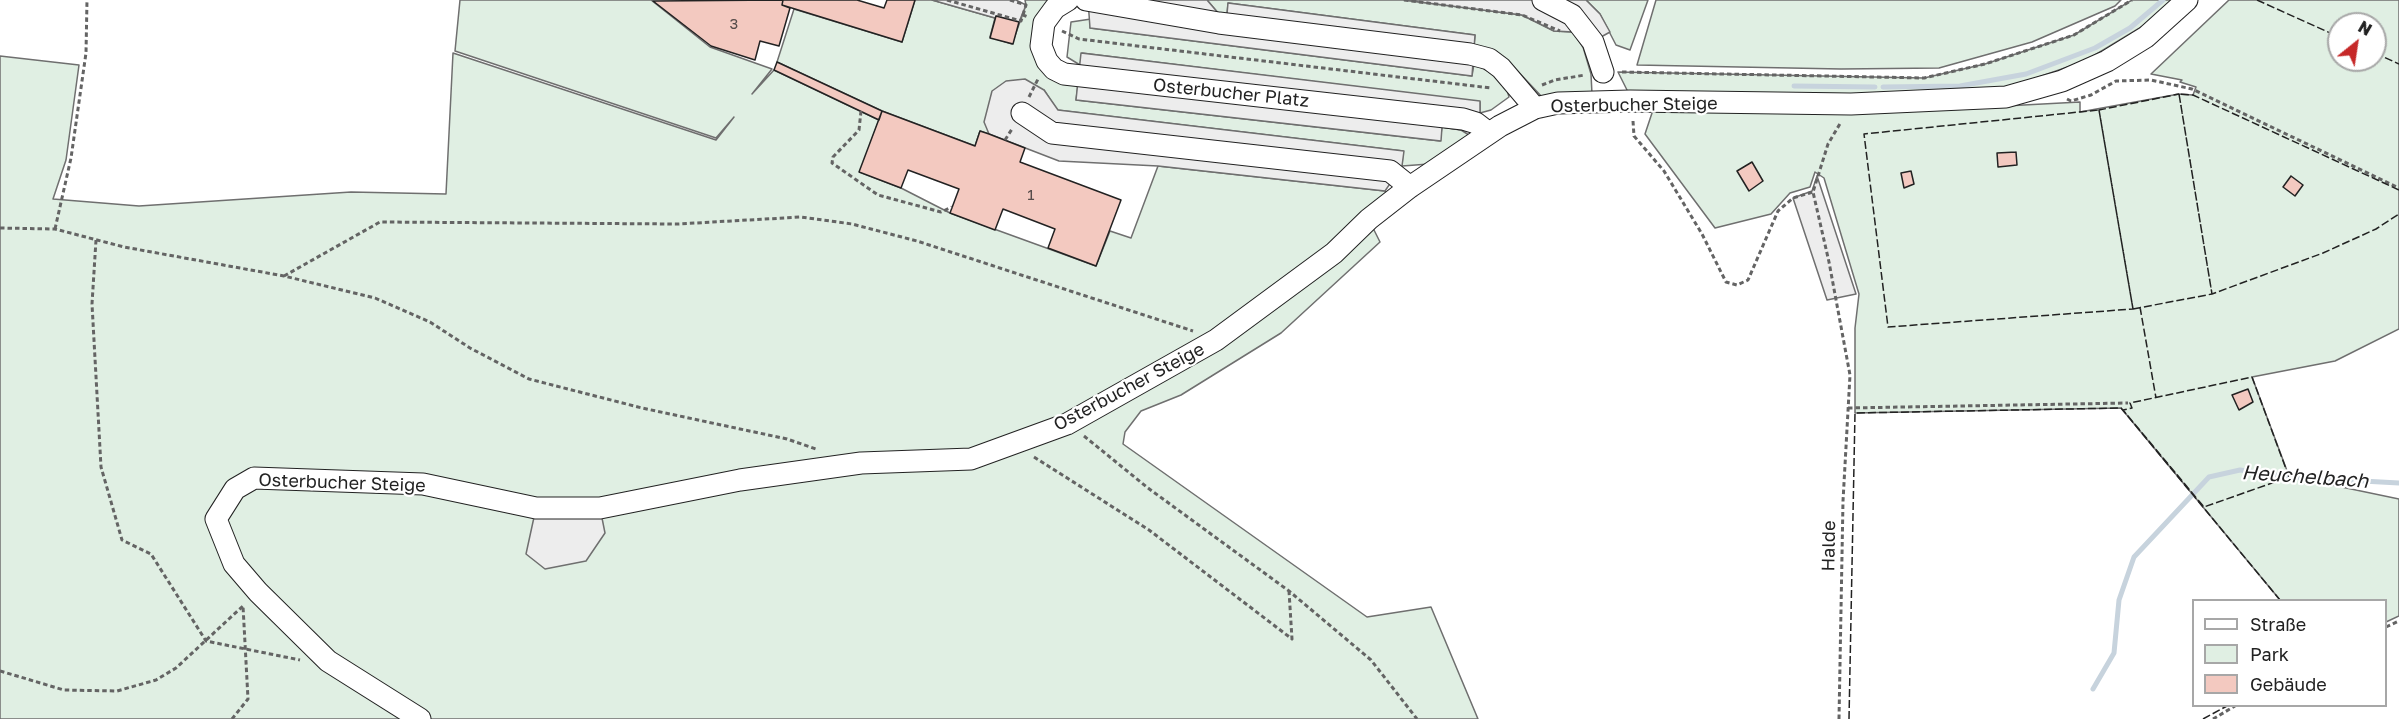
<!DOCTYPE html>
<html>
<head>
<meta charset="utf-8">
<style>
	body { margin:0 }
	#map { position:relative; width:2399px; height:719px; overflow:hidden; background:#fff; font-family:"Golos Text",sans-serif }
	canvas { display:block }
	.legend { position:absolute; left:2192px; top:599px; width:195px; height:108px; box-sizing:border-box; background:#fff; border:2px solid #a7a7a7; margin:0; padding:8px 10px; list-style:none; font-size:18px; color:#222 }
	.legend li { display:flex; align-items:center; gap:12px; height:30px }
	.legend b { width:30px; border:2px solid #a7a7a7 }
	.north { position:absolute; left:2327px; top:12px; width:60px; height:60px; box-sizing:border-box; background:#fff; border:2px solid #a7a7a7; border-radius:50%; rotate:30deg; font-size:16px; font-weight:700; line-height:24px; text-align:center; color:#222 }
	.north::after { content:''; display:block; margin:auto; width:21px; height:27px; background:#c62828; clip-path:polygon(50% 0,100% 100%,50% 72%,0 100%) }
</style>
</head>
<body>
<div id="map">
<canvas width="2399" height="719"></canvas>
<ul class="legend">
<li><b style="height:8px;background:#fff"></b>Straße</li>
<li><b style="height:16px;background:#e0efe3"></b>Park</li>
<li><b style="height:16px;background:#f3c9c0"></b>Gebäude</li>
</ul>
<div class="north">N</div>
</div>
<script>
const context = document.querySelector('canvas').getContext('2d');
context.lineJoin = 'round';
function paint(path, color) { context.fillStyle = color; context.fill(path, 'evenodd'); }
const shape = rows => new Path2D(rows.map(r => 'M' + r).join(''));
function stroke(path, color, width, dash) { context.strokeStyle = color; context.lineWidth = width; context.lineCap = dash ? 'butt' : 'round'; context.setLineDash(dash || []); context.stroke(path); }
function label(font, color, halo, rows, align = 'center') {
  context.font = font + ' "Golos Text",sans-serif'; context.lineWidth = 4.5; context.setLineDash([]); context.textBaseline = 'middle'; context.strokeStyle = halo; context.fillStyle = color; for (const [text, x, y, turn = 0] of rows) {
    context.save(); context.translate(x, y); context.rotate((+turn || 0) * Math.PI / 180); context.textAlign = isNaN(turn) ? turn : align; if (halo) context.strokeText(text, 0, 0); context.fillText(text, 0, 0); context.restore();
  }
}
const green = shape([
	[460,0,651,0,710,47,772,69,752,94,774,70,879,120,860,172,901,188,950,213,1096,266,1110,231,1131,238,1158,166,1385,191,1390,195,1371,224,1380,242,1281,333,1181,395,1141,411,1125,432,1123,444,1367,617,1431,607,1478,719,0,719,0,56,79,65,66,160,53,199,139,206,351,192,446,194,453,53,716,140,734,117,716,138,455,51,460,0],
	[915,0,932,0,995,18,990,37,1012,44,1026,5,1025,0,1068,0,1041,46,1079,76,1076,100,1440,141,1442,127,1461,130,1469,135,1429,164,1402,166,1403,151,1057,110,1044,90,989,134,980,131,975,146,882,111,777,62,794,9,902,42,915,0],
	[1207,0,1404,0,1522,15,1554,31,1573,32,1583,47,1591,74,1592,94,1543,98,1510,63,1474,46,1475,35,1228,3,1227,15,1219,14,1207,0],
	[1586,0,1648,0,1630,50,1616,45,1600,14,1586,0],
	[1656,0,2121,0,2115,6,2032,42,1939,68,1841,69,1637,65,1656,0],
	[2132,0,2175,0,2143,26,2085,61,2004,89,1875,94,1628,92,1618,72,1924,78,1985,64,2074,35,2132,0],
	[2229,0,2399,0,2399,329,2335,361,2252,377,2289,476,2399,499,2399,616,2386,622,2386,600,2280,600,2121,408,1855,413,1855,328,1859,294,1824,178,1815,172,1810,187,1790,193,1771,214,1715,228,1645,134,1653,110,1874,113,2080,102,2080,112,2179,94,2193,95,2196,87,2180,82,2182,80,2151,74,2229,0],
	[2339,24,2375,24,2375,60,2339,60,2339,24],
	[1091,19,1090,28,1472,76,1474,64,1494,74,1507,90,1509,97,1491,110,1480,113,1480,102,1082,53,1080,65,1067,57,1071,22,1091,19]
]);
paint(green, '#e0efe3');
stroke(green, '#6f6f6f', 1.5);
const parking = shape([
	[932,0,1016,0,1026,5,1019,22,996,16,995,18,932,0],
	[1088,0,1207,0,1219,14,1227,14,1228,3,1475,35,1472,76,1090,28,1088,0],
	[1404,0,1586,0,1600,14,1610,32,1583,47,1573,32,1554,31,1522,15,1404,0],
	[1081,53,1480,101,1480,113,1461,130,1442,127,1441,141,1076,100,1081,53],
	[1025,79,1044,90,1058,110,1404,151,1402,166,1385,191,1158,166,1059,161,989,134,984,122,992,91,1006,81,1025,79],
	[1817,176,1856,294,1827,300,1793,198,1812,191,1817,176],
	[536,508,600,508,605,533,586,561,545,569,526,554,536,508]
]);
paint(parking, '#ededed');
stroke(parking, '#6f6f6f', 1.5);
stroke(shape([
	[1794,86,1875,87],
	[1883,87,1960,86,2026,74,2095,48,2130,28,2163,0],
	[2093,689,2114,653,2119,600,2134,557,2209,477,2240,470,2289,477,2399,483]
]), '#c7d3dd', 5);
const building = shape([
	[783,0,857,0,884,8,887,0,915,0,902,42,782,5,783,0],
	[783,0,782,5,790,8,779,46,760,41,755,60,711,46,653,1,783,0],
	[996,16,1019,22,1013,44,990,38,996,16],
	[777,62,882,111,879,120,774,70,777,62],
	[882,111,975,146,980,131,989,134,1025,148,1020,162,1121,200,1096,266,1048,248,1055,229,1003,209,995,230,950,213,959,189,908,170,901,188,859,172,882,111],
	[2016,152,2017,165,1998,167,1997,153,2016,152],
	[1752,162,1763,181,1749,191,1737,171,1752,162],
	[1911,171,1914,184,1904,188,1901,173,1911,171],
	[2291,176,2303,185,2295,196,2283,187,2291,176],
	[2248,389,2253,402,2239,410,2232,395,2248,389]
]);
paint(building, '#f3c9c0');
stroke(building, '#222', 1.5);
const minor = shape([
	[1068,0,1055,8,1044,23,1041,46,1047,61,1054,69,1064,74,1463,119,1476,123,1489,133],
	[1086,0,1219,23,1470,54,1489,59,1501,68,1535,108],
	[1543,0,1572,15,1593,42,1603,72],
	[1022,113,1052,133,1390,171,1410,187],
	[420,719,328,661,258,592,234,564,216,519,235,489,254,478,423,484,536,508,600,508,740,480,861,463,971,459,1067,424,1216,340,1334,253,1369,219,1410,187,1500,126,1535,108,1558,103,1630,101,1851,104,2006,97,2062,81,2107,61,2146,37,2187,0]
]);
stroke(minor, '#222', 23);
stroke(shape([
	[947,0,1021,21,1023,15,1028,17],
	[1010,0,1026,5,1023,15],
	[1404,0,1522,15,1560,31],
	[1062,31,1079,39,1491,88],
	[1622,72,1924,78,1985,64,2074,35,2132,0],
	[1542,85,1555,80,1585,75],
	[1029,97,1038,79],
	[2067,99,2071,101,2091,95,2116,81,2151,80,2192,89,2399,188],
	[861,111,859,130,833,157,832,163,878,195,941,212,952,207],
	[1633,121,1634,136,1664,171,1702,234,1726,282,1737,285,1748,280,1778,211,1793,198,1813,192],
	[1005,140,1012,129],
	[0,228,55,229,124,247,284,276,375,298,430,322,470,348,529,379,642,408,787,439,816,449],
	[55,229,71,158,86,53,87,0],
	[96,240,92,304,101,467,122,540,151,554,206,641,300,660],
	[284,276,380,222,678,224,801,217,852,224,917,241,1193,331],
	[1848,408,2128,403],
	[1084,436,1148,488,1289,591,1371,660,1417,719],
	[1034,457,1149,530,1292,639,1289,591],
	[2386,627,2399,621],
	[0,671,64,690,117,691,156,680,176,668,244,605],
	[232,719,248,699,243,606],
	[1839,719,1843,501,1850,375,1829,262,1813,192,1828,144,1841,122],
	[2213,719,2235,706]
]), '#646464', 3, [4.5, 3]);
stroke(minor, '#fff', 21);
stroke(shape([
	[2257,0,2339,37],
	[2375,53,2399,64],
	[2179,94,2212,294,2133,309,2099,110,2179,94],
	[2099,110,2133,309,1888,327,1864,134,2099,110],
	[2399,190,2193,95,2179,94,2212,294,2323,253,2376,229,2399,214],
	[2140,307,2156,398],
	[2252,377,2289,477,2204,507,2123,410,2132,408,2130,403,2252,377],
	[1849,719,1855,413,2121,408,2280,600],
	[2203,719,2227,706]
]), '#222', 1.5, [8, 3]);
label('15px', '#564c4a', null, [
	["3",734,24],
	["1",1031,195]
]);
label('18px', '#222', '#fff', [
	["Osterbucher Platz",1231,93,6],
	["Osterbucher Steige",1634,105,-1],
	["Osterbucher Steige",1129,387,-28],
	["Osterbucher Steige",342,483,2],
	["Halde",1829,546,-89]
]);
label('italic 20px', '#222', '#fff', [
	["Heuchelbach",2305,477,4]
]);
</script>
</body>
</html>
